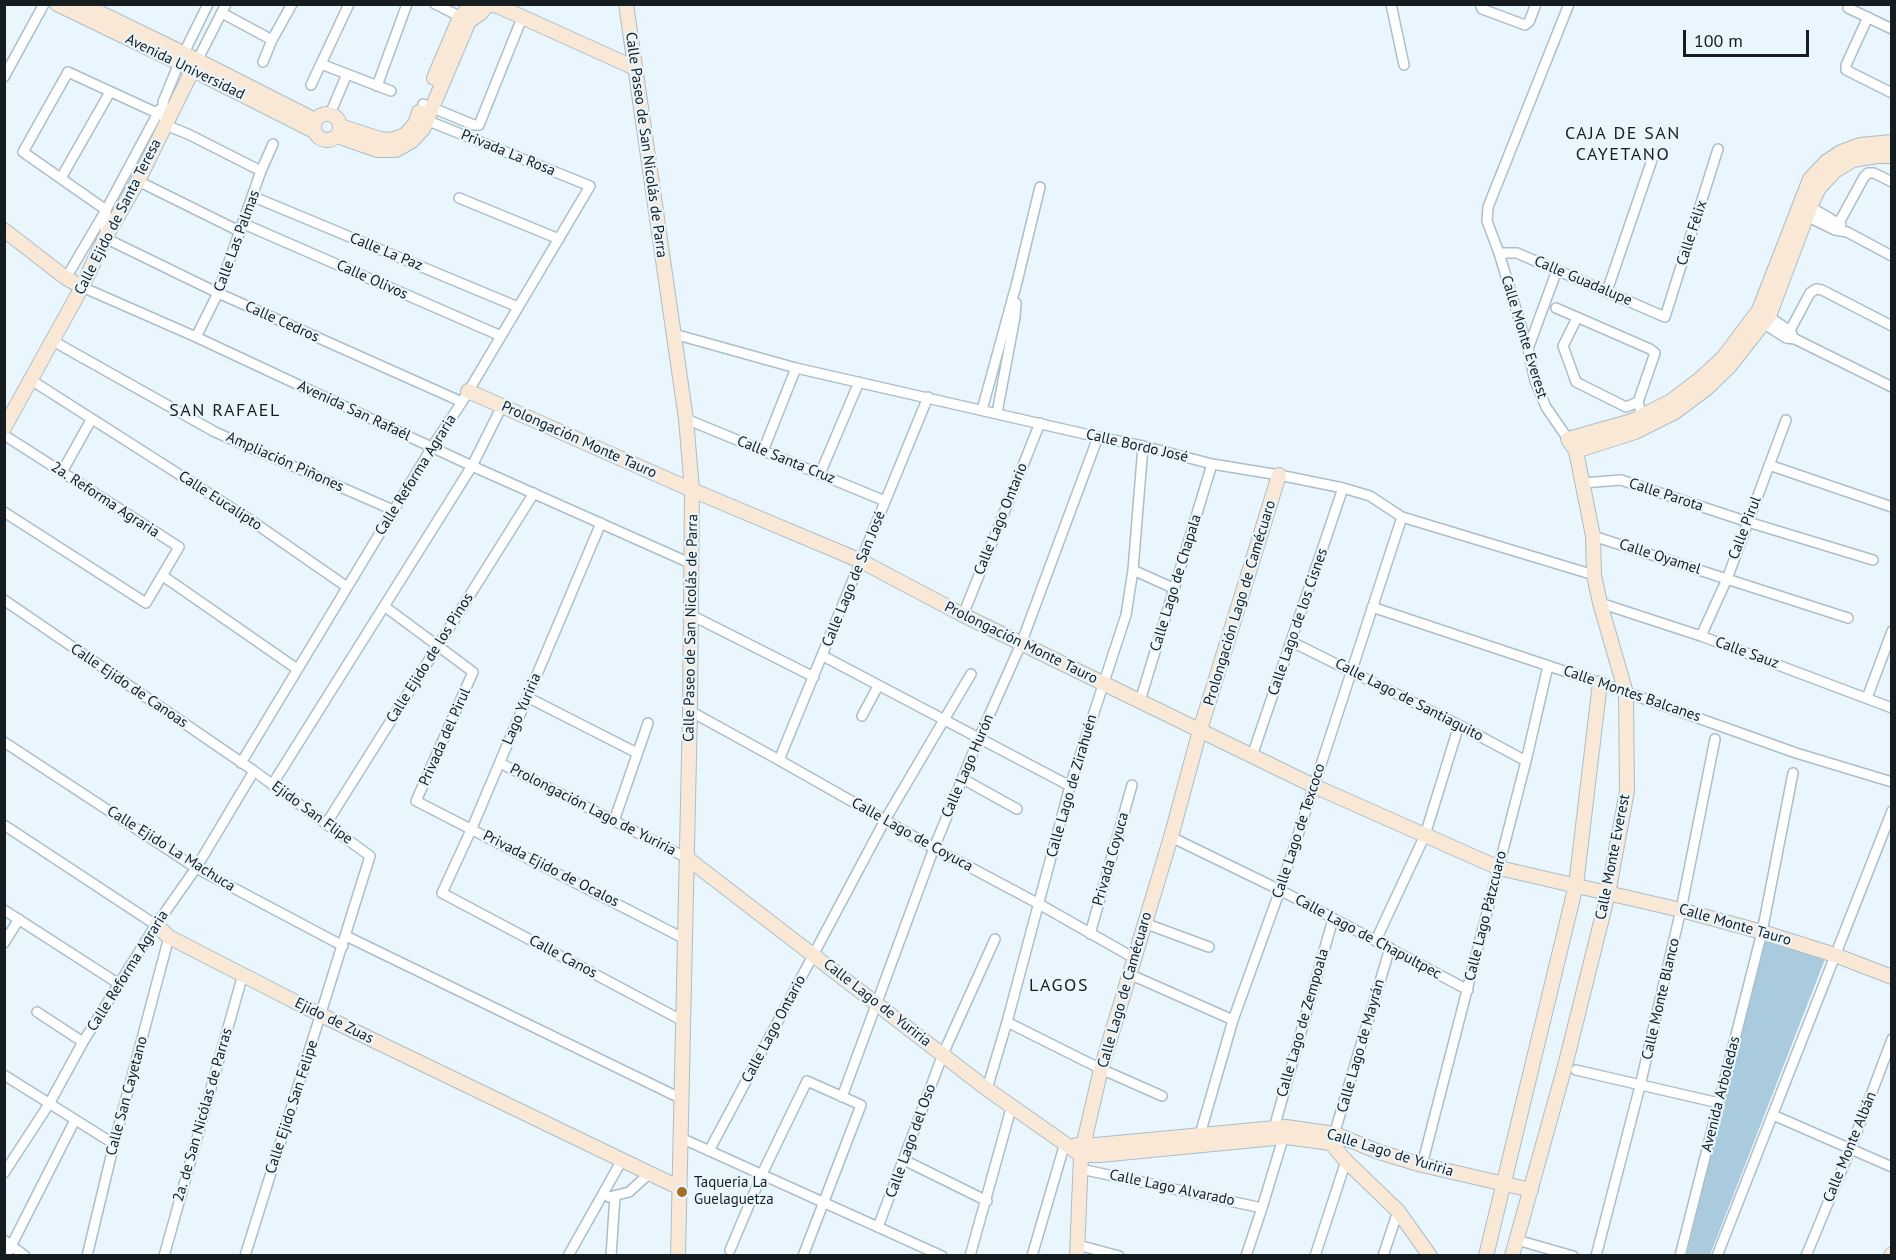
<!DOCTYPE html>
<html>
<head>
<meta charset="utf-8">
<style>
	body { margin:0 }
	#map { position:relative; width:1896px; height:1260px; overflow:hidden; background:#eaf6fd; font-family:"PT Sans",sans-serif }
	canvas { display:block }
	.frame { position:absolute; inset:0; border:6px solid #161d21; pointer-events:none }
	.scale { position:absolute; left:1683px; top:30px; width:126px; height:27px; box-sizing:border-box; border:3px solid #161d21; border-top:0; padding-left:8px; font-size:18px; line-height:21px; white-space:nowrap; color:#161d21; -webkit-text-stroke:4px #eaf6fd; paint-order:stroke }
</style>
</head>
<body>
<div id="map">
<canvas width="1896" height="1260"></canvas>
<div class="frame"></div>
<div class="scale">100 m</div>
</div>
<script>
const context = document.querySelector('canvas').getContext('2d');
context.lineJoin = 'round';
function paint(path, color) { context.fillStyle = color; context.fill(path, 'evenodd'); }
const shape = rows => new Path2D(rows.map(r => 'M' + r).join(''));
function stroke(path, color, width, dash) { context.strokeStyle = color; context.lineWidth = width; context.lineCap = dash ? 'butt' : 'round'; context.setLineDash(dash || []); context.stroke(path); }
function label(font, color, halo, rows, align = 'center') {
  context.font = font + ' "PT Sans",sans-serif'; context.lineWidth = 4.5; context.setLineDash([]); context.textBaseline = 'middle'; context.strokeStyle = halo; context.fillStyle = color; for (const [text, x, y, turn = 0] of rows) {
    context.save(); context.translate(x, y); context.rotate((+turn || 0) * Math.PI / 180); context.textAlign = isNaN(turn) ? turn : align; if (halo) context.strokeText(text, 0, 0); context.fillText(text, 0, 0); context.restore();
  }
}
paint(shape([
	[1764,941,1825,959,1710,1255,1686,1256]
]), '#aacbde');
const street = shape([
	[208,4,179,63,163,102,165,125,188,134,261,171],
	[435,4,463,18],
	[1391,4,1404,65],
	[1480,4,1482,9,1525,25,1529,22,1536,4],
	[1848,8,1892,29],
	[222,13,272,40],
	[1868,17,1846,65,1846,70,1892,93],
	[197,61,226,4],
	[263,62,272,40,292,4],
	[321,64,391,91],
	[4,77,44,4],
	[311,85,349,4],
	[377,86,407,4],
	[423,104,474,125,479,125,522,18],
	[157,113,68,72,23,152,106,210,105,238,218,293,462,402],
	[330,114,347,74],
	[61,178,110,92],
	[138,181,241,232],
	[254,197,518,307],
	[459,198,559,239],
	[1807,205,1841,225],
	[1802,214,1835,230,1847,232,1892,256],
	[244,224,501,336],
	[1835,230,1864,177,1868,173,1874,173,1892,182],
	[1499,253,1517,253,1665,317,1718,149],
	[66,278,106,210,160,109],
	[82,287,196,337,472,466,692,564],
	[1607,291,1654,154],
	[1556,308,1650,349,1655,353,1638,402,1643,419],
	[1765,314,1790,331,1792,334],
	[1577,318,1563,346,1576,382,1626,407,1638,402],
	[1761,322,1786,338,1795,339,1892,387],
	[674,334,796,368,1098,437,1143,446,1212,464,1279,475,1343,488,1370,496,1402,517,1594,575],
	[196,337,218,293,261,171,273,144],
	[1786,338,1810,293,1816,289,1822,290,1892,326],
	[53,341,215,432,393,510],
	[1528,349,1557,270],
	[31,380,249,519,347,587],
	[982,410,1017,282,1040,187],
	[997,413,1015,317,1016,303],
	[686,419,885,501],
	[4,435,179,547,146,603,4,512],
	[1568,439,1546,407,1535,381,1528,349,1499,253,1487,221,1488,207,1569,4],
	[763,451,796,368],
	[1769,465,1892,507],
	[62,472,91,420],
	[820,474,859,382],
	[1582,483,1621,480,1748,522,1873,560],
	[601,523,472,828,442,893,683,1021],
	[1593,536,1848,618],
	[1133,570,1173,588],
	[163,576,297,669],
	[4,600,254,771,370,856,245,1256],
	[1600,603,1701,636,1892,708],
	[384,606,473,672,416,801,685,939],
	[1372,607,1600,683,1796,753,1892,782],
	[691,615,814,677],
	[963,615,1040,423],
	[1701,636,1727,579,1786,420],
	[1292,642,1459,725,1526,761],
	[823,656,1070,786],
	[527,697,637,753],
	[1867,698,1892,631],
	[1140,701,1212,464],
	[690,711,779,760,934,848,1039,904,1134,958],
	[862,716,878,686],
	[4,742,196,868,343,946],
	[1252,756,1343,488],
	[779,760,928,397],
	[241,763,432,447,462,402,590,186,426,120],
	[500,763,687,858],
	[963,779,1017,809],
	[272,785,472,466,502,406],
	[614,821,648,723],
	[326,824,534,493],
	[4,825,156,925],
	[1171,837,1280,890,1468,990],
	[4,910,119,984],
	[1144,923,1209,947],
	[1090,934,1132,785],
	[346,936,682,1099],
	[1376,940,1425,835,1459,725],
	[4,943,19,919],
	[1129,974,1233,1020],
	[37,1012,83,1042],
	[1007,1022,1101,1069,1162,1096],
	[1576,1070,1719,1103],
	[4,1075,114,1144],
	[987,1089,1007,1022,1070,786,1126,615,1133,570,1143,446],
	[842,1097,934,848,979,738,1021,644,1098,437],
	[1773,1115,1892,1167],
	[1274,1128,1333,919],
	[681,1138,942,1256],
	[1199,1138,1233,1020,1280,890,1402,517],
	[1333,1138,1390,948],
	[709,1151,885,820,971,674],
	[904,1160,987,1201],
	[1422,1165,1526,761,1548,666],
	[1081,1169,1262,1208],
	[4,1173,49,1104,83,1042,119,984,156,925,196,868,254,771],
	[609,1197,629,1192,650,1173],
	[878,1227,943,1054,995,939],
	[4,1240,25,1256],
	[1517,1240,1573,1256],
	[1078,1245,1119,1256],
	[730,1250,762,1174,807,1081,861,1105,803,1256],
	[6,1256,75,1120],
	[87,1256,114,1144,169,937],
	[164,1256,243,974],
	[568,1256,622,1160],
	[611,1256,615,1196],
	[970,1256,1012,1105],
	[1032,1256,1065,1143],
	[1246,1256,1262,1208,1285,1132],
	[1315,1256,1346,1161],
	[1383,1256,1398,1211],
	[1596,1256,1640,1086,1682,905,1715,739],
	[1680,1256,1762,932,1793,773],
	[1717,1256,1892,811],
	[1806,1256,1850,1150,1892,1039]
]);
const secondary = shape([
	[57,4,179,63,314,131],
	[82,4,183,53,315,120],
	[487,4,500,7,635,68],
	[626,4,686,419,692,490,690,711,678,1256],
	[434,78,460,17,473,4],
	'314 127a13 13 0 1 1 26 0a13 13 0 1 1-26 0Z',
	[340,126,380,139,391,140,405,135,415,124,419,112],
	[337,136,377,150,396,150,412,141,423,129,469,21,481,13,487,5],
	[4,230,66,278,82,287],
	[468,391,692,490,861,561,963,615,1314,786,1499,868,1681,910,1762,932,1835,955,1892,977],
	[4,428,82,287,105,238,138,181,197,61],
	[1576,451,1635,432,1675,412,1706,389,1729,367,1769,316,1810,207,1819,188,1835,171,1853,160,1877,156,1892,156],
	[687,858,987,1089,1081,1155,1100,1155,1285,1137,1331,1143,1346,1161,1398,1211,1430,1256],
	[156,925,169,937,321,1015,680,1188],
	[1076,1145,1096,1145,1286,1127,1335,1134,1379,1152,1422,1165,1531,1190],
	[1077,1256,1081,1155,1101,1069,1171,837,1200,730,1279,475],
	[1486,1256,1576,885,1600,683],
	[1512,1256,1565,1066,1608,894,1627,791,1626,693,1600,603,1594,575,1593,536,1576,451,1568,439,1632,421,1671,401,1700,379,1723,358,1759,310,1810,179,1826,162,1841,152,1860,145,1892,142],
	[1891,1256,1892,1254]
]);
stroke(street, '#abbeca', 12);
stroke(secondary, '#abbeca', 16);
stroke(street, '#fff', 9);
stroke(secondary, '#f8e8d5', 14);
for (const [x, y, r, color] of [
	[682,1192,6,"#a36f27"]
]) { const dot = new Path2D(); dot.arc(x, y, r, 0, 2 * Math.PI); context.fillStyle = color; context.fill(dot); stroke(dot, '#eaf6fd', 2); }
label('15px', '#161d21', '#eaf6fd', [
	["Avenida Universidad",185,67,26],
	["Calle Paseo de San Nicolás de Parra",646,145,82],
	["Privada La Rosa",508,153,22],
	["Calle Ejido de Santa Teresa",118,217,-63],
	["Calle Félix",1692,233,-72],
	["Calle Las Palmas",237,241,-70],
	["Calle La Paz",386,252,22],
	["Calle Olivos",372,280,24],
	["Calle Guadalupe",1583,281,23],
	["Calle Cedros",282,322,24],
	["Calle Monte Everest",1524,337,73],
	["Avenida San Rafaél",354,411,25],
	["Prolongación Monte Tauro",579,440,24],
	["Calle Bordo José",1137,446,13],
	["Calle Santa Cruz",786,460,22],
	["Ampliación Piñones",285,462,24],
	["Calle Reforma Agraria",416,475,-58],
	["Calle Parota",1666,495,18],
	["2a. Reforma Agraria",105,500,33],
	["Calle Eucalipto",220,501,33],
	["Calle Lago Ontario",1001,519,-68],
	["Calle Pirul",1745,528,-69],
	["Calle Oyamel",1660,557,18],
	["Calle Lago de San José",854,579,-68],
	["Calle Lago de Chapala",1176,583,-73],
	["Prolongación Lago de Camécuaro",1240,603,-73],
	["Calle Lago de los Cisnes",1298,622,-71],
	["Calle Paseo de San Nicolás de Parra",691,628,-89],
	["Prolongación Monte Tauro",1021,643,26],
	["Calle Sauz",1747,653,20],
	["Calle Ejido de los Pinos",430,658,-58],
	["Calle Ejido de Canoas",129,686,34],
	["Calle Montes Balcanes",1632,694,19],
	["Calle Lago de Santiaguito",1409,700,27],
	["Lago Yuriria",522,709,-67],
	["Privada del Pirul",445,737,-66],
	["Calle Lago Hurón",968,766,-67],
	["Calle Lago de Zirahuén",1072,786,-74],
	["Prolongación Lago de Yuriria",593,810,27],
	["Ejido San Flipe",312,813,36],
	["Calle Lago de Texcoco",1299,831,-72],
	["Calle Lago de Coyuca",912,835,29],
	["Calle Ejido La Machuca",171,849,32],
	["Calle Monte Everest",1613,857,-79],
	["Privada Coyuca",1111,859,-74],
	["Privada Ejido de Ocalos",551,869,27],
	["Calle Lago Pátzcuaro",1486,916,-76],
	["Calle Monte Tauro",1735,925,16],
	["Calle Lago de Chapultpec",1368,937,28],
	["Calle Canos",563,957,28],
	["Calle Reforma Agraria",128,971,-58],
	["Calle Lago de Camécuaro",1125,990,-74],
	["Calle Monte Blanco",1661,999,-77],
	["Calle Lago de Yuriria",877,1003,38],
	["Ejido de Zuas",334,1021,26],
	["Calle Lago de Zempoala",1303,1023,-74],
	["Calle Lago Ontario",774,1029,-62],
	["Calle Lago de Mayrán",1361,1046,-74],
	["Avenida Arboledas",1721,1094,-76],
	["Calle San Cayetano",127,1096,-75],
	["Calle Ejido San Felipe",292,1107,-72],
	["2a. de San Nicólas de Parras",203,1115,-74],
	["Calle Lago del Oso",911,1141,-70],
	["Calle Monte Albán",1850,1147,-68],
	["Calle Lago de Yuriria",1390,1153,17],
	["Calle Lago Alvarado",1172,1188,12]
]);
label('15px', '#161d21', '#eaf6fd', [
	["Taqueria La",694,1183],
	["Guelaguetza",694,1200]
], 'left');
context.letterSpacing = '1.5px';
label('18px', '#161d21', '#eaf6fd', [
	["CAJA DE SAN",1623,134],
	["CAYETANO",1623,155],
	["SAN RAFAEL",225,411],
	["LAGOS",1059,986]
]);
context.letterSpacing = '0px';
</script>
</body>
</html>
